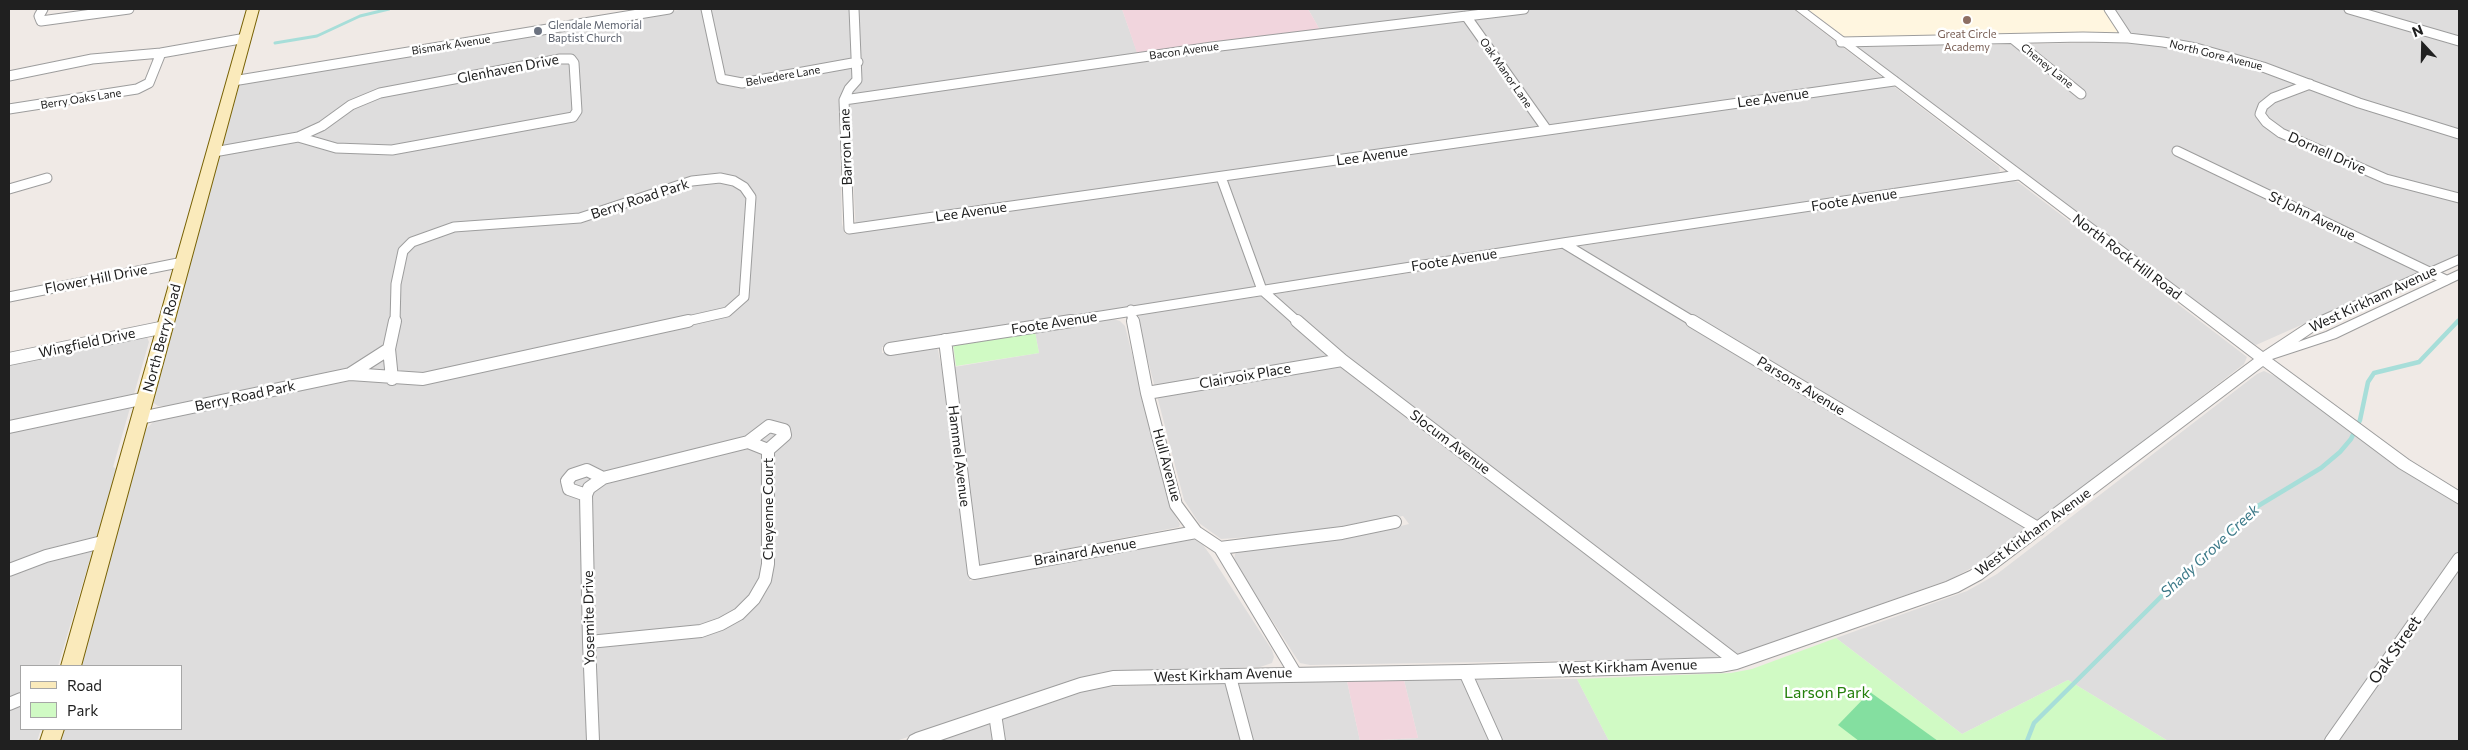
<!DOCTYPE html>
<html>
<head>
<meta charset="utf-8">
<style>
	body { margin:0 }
	#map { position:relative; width:2468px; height:750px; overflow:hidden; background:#f0eae6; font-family:Commissioner,sans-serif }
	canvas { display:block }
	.frame { position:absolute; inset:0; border:10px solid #202020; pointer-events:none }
	.legend { position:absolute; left:20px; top:665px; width:162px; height:65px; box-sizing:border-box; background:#fff; border:1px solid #a6a6a6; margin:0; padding:6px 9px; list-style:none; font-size:15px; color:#202020 }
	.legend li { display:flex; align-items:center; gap:10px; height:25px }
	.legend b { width:25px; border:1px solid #a6a6a6 }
	.north { position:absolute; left:2398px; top:20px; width:50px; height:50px; -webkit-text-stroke:4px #fff; paint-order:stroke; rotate:339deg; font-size:14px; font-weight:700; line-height:20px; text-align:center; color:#202020 }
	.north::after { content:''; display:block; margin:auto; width:18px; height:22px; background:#202020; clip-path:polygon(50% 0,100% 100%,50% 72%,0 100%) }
</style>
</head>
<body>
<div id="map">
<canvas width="2468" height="750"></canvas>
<div class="frame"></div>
<ul class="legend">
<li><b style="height:6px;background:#faeabb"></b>Road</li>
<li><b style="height:14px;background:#d0fac4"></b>Park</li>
</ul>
<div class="north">N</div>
</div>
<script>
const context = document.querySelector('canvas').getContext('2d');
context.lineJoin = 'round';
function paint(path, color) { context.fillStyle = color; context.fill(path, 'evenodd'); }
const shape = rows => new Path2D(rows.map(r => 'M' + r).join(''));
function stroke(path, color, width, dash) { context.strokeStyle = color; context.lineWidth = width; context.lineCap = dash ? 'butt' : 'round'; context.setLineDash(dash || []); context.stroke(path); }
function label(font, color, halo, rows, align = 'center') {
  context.font = font + ' Commissioner,sans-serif'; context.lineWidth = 5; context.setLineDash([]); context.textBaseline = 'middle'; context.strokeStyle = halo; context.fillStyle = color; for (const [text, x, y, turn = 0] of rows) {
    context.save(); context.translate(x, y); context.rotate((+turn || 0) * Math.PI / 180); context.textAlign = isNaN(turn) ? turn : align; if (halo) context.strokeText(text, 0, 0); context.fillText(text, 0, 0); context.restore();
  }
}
paint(shape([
	[685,9,1122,9,1137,52,1320,30,1308,9,1793,9,1999,167,2000,171,1994,174,882,347,882,353,937,346,942,369,1039,353,1035,332,1113,319,1120,321,1125,326,1171,509,1180,524,1179,527,983,565,969,581,1185,539,1194,539,1203,545,1211,556,1272,650,1274,657,1272,663,1260,667,1103,672,896,741,61,741,64,729,181,729,181,666,80,666,118,524,146,429,153,422,277,392,279,382,169,406,158,406,152,402,239,86,254,80],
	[855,96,849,106,856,232,845,234,842,224,839,103],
	[2113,9,2459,9,2459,255,2256,345,2248,342,1857,47,2133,42],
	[2008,179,2018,182,2247,357,2244,364,2046,516,1975,566,1951,579,1749,651,1717,658,1310,665,1300,663,1295,656,1234,561,1235,554,1240,550,1368,534,1409,524,1403,516,1294,534,1221,539,1199,523,1184,500,1138,322,1138,317,1141,315],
	[147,337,149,342,113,467,117,469,58,666,21,666,21,729,41,729,37,741,9,741,9,363],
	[2264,371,2281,379,2383,456,2459,502,2459,741,2168,741,2068,680,1962,734,1836,638,1967,591,1997,574,2257,374],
	[1577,679,1609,741,1361,741,1418,738,1404,680],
	[1281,681,1347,681,1360,741,935,741,1098,687]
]), '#dedddd');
paint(shape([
	[1122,9,1308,9,1320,30,1137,53],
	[1404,680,1418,738,1360,741,1347,681]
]), '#f1d5dd');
paint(shape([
	[1807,9,2106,9,2119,30,2118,33,2113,34,1845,37]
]), '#fff6e0');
paint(shape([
	[1035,332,1039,353,956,366,953,344],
	[1836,638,1962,734,2068,680,2168,741,1609,741,1577,679,1731,673,1752,669]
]), '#d0fac4');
paint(shape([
	[1870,692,1938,741,1859,741,1838,725]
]), '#84dfa0');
stroke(shape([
	[275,43,317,36,360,16,389,9],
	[2457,322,2459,320]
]), '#a7ded9', 3);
stroke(shape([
	[2027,741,2034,723,2201,557,2258,506,2321,468,2340,452,2351,439,2360,420,2368,382,2374,373,2419,362,2458,321]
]), '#a7ded9', 4.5);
const minorFar1 = shape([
	[43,9,39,16,41,21,129,9],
	[706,9,721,79,742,83,858,62],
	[854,9,857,80,849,89,844,100,849,229,1894,81],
	[2109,9,2128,38],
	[2349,9,2459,41],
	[1466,16,1547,130],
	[2013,39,2081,94],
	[1841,42,2083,37,2128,38,2163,42,2196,48,2263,67,2359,103,2459,134],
	[161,53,246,38],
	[560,59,571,59,574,63,577,111,573,117,392,150,336,148,298,137,322,126,351,105,380,93,560,59],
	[9,76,92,59,161,53,149,83,137,89,9,109],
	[233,81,669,9],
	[2310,84,2273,98,2263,106,2260,114,2266,122,2281,133,2386,179,2459,198],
	[844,100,1212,47,1524,9],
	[2177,151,2446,280],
	[214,152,298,137],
	[1221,177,1262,290,1298,322],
	[9,189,47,178],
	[1563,243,1694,322],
	[9,297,183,262],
	[1131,310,1133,322],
	[395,322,396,284,403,251,412,242,454,227,580,218,692,181,720,178,734,181,744,187,751,197,744,297,727,312,683,322],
	[1063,322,1563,243,2018,175]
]);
const minor = shape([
	[395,321,389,349,350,374,423,379,688,321],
	[1133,321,1147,393,1176,505,1196,532,1220,548,1295,673],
	[1297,321,1342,360,1737,662],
	[1692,321,2039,529],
	[945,340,974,573,1196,532],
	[389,349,392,379],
	[890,349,1071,321],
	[9,359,165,327],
	[1147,393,1342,360],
	[140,418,350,374],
	[9,427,146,398],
	[748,442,769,426,784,430,785,435,768,450],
	[748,442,768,450,768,564,765,580,754,599,739,614,721,624,701,631,589,642,586,495,589,488,603,478,748,442],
	[586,495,569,489,567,481,572,475,587,470,603,478],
	[1220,548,1342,533,1395,522],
	[9,570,46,556,106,541],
	[589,642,593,741],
	[1465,672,1496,741],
	[1230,677,1247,741],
	[9,704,21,699],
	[995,714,999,741],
	[2331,741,2459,559]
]);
const tertiary = shape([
	[1795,9,1806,9,2263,352,2310,321,2459,255,2459,264,2320,327,2298,342,2326,332,2459,270,2459,279,2336,338,2272,359,2409,460,2459,491,2459,504,2399,468,2263,366,1982,579,1958,592,1737,669,1721,672,1465,679,1113,685,1080,692,938,741,907,741,910,736,916,733,1080,678,1113,671,1465,665,1721,658,1737,655,1946,582,1970,571,2254,359,1795,9]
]);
const secondary = shape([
	[247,9,259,9,81,666,61,666,247,9],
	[44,729,64,729,60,741,40,741,44,729]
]);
stroke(minorFar1, '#9d9d9d', 11);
stroke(minor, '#9d9d9d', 14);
stroke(tertiary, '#9d9d9d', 2);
stroke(secondary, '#786205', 2);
stroke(minorFar1, '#fff', 9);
stroke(minor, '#fff', 12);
paint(tertiary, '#fff');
paint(secondary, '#faeabb');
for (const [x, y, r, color] of [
	[1967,20,5,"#8d6e63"],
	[538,31,5,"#6b7280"]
]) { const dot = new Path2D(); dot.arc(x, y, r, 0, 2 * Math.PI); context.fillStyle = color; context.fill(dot); stroke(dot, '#fff', 2); }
label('11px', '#5b616d', '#fff', [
	["Glendale Memorial",548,25],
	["Baptist Church",548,38]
], 'left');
label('11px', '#785e54', '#fff', [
	["Great Circle",1967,34],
	["Academy",1967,47]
]);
label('11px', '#202020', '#fff', [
	["Bismark Avenue",451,45,-9],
	["Bacon Avenue",1184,51,-8],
	["North Gore Avenue",2216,55,14],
	["Cheney Lane",2047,66,39],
	["Oak Manor Lane",1506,73,55],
	["Belvedere Lane",783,76,-10],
	["Berry Oaks Lane",81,99,-9]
]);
label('14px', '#202020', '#fff', [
	["Glenhaven Drive",508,69,-11],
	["Lee Avenue",1773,98,-8],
	["Barron Lane",846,147,-92],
	["Dornell Drive",2327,153,24],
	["Lee Avenue",1372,156,-8],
	["Berry Road Park",640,199,-18],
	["Foote Avenue",1854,200,-9],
	["Lee Avenue",971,212,-8],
	["St John Avenue",2312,216,26],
	["North Rock Hill Road",2127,257,37],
	["Foote Avenue",1454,260,-9],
	["Flower Hill Drive",96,279,-11],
	["West Kirkham Avenue",2373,299,-25],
	["Foote Avenue",1054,323,-9],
	["North Berry Road",162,338,-75],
	["Wingfield Drive",87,343,-12],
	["Clairvoix Place",1245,376,-10],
	["Parsons Avenue",1801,386,31],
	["Berry Road Park",245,396,-12],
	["Slocum Avenue",1450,442,37],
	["Hammel Avenue",959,456,83],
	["Hull Avenue",1167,465,75],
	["Cheyenne Court",768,509,-90],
	["West Kirkham Avenue",2033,532,-36],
	["Brainard Avenue",1085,552,-10],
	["Yosemite Drive",589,618,-91],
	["West Kirkham Avenue",1628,667,-2],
	["West Kirkham Avenue",1223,675,-2]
]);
label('italic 15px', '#3c7988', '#fff', [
	["Shady Grove Creek",2210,551,-43]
]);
label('16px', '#202020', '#fff', [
	["Oak Street",2395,650,-55]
]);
label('16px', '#25800c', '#fff', [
	["Larson Park",1827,693]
]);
</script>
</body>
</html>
